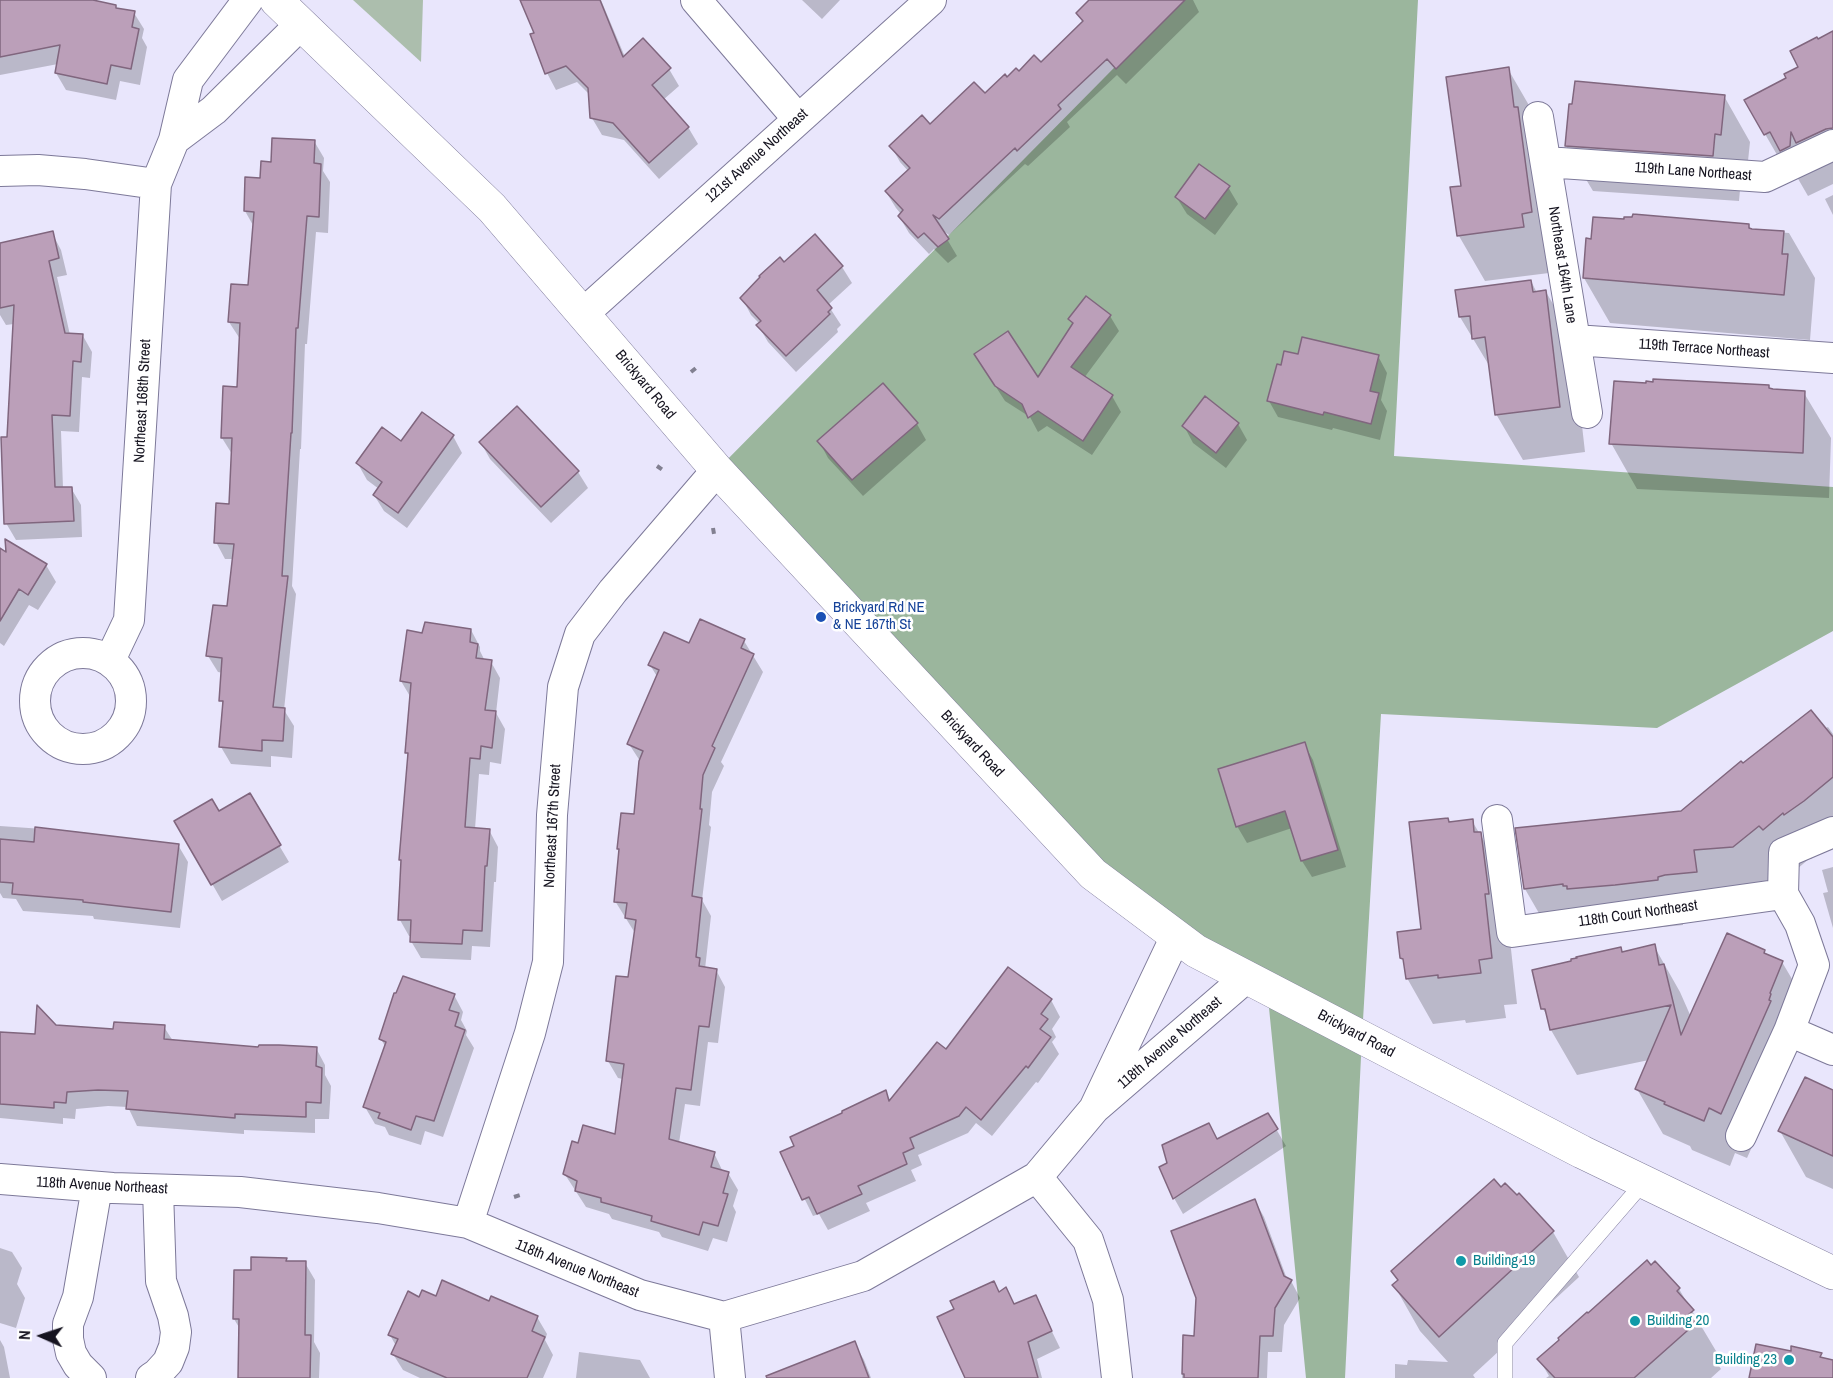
<!DOCTYPE html>
<html>
<head>
<meta charset="utf-8">
<style>
	body { margin:0 }
	#map { position:relative; width:1833px; height:1378px; overflow:hidden; background:#e9e6fc; font-family:"Archivo Narrow",sans-serif }
	canvas { display:block }
	.north { position:absolute; left:12px; top:1306px; width:60px; height:60px; -webkit-text-stroke:4px #fff; paint-order:stroke; rotate:273deg; font-size:16px; font-weight:700; line-height:24px; text-align:center; color:#161420 }
	.north::after { content:''; display:block; margin:auto; width:21px; height:27px; background:#161420; clip-path:polygon(50% 0,100% 100%,50% 72%,0 100%) }
</style>
</head>
<body>
<div id="map">
<canvas width="1833" height="1378"></canvas>
<div class="north">N</div>
</div>
<script>
const context = document.querySelector('canvas').getContext('2d');
context.lineJoin = 'round';
function paint(path, color) { context.fillStyle = color; context.fill(path, 'evenodd'); }
const shape = rows => new Path2D(rows.map(r => 'M' + r).join(''));
function stroke(path, color, width, dash) { context.strokeStyle = color; context.lineWidth = width; context.lineCap = dash ? 'butt' : 'round'; context.setLineDash(dash || []); context.stroke(path); }
function label(font, color, halo, rows, align = 'center') {
  context.font = font + ' "Archivo Narrow",sans-serif'; context.lineWidth = 5; context.setLineDash([]); context.textBaseline = 'middle'; context.strokeStyle = halo; context.fillStyle = color; for (const [text, x, y, turn = 0] of rows) {
    context.save(); context.translate(x, y); context.rotate((+turn || 0) * Math.PI / 180); context.textAlign = isNaN(turn) ? turn : align; if (halo) context.strokeText(text, 0, 0); context.fillText(text, 0, 0); context.restore();
  }
}
paint(shape([
	[353,0,423,0,421,62]
]), '#acbead');
paint(shape([
	[1181,0,1418,0,1394,456,1833,487,1833,631,1657,728,1381,714,1362,1037,1345,1378,1306,1378,1267,988,1176,936,717,470]
]), '#9bb69d');
paint(shape([
	[0,0,95,0,115,6,117,10,134,13,144,29,142,38,147,47,140,85,120,81,116,100,66,90,56,73,58,64,0,75],
	[522,0,601,0,625,57,669,69,679,86,663,100,688,127,698,144,659,179,624,140,602,135,592,118,590,95,577,82,556,90,547,73,536,33],
	[802,0,840,0,822,19],
	[1091,0,1193,0,1199,12,1126,84,1117,75,1067,122,1070,127,1028,166,1025,164,949,235,941,229,957,256,948,263,934,249,929,254,909,233,899,216,901,214,896,208,886,192,909,172,900,162,891,146,930,126,984,95,1007,79,1041,64,1083,23,1078,14],
	[1833,33,1833,184,1808,196,1797,177,1791,179,1765,134,1800,67,1817,40],
	[1508,69,1534,114,1549,273,1485,281,1459,236,1452,189,1463,187],
	[1724,96,1750,142,1746,180,1741,179,1739,201,1593,191,1566,146],
	[314,141,324,158,323,171,330,182,328,233,316,232,307,344,305,344,301,449,300,449,292,586,296,594,284,710,294,726,292,758,271,756,271,767,231,764,221,747,224,706,221,700,223,673,218,672,208,656,228,608,234,559,225,559,216,542,230,506,232,454,222,438,239,389,240,339,229,322,250,287,254,227,245,211,262,179,272,163],
	[1228,187,1238,204,1215,235,1187,214,1177,198],
	[1833,195,1833,215,1825,199],
	[1626,221,1748,225,1752,230,1789,233,1815,278,1810,340,1610,323,1584,278,1592,240],
	[52,233,61,250,67,275,57,277,70,335,83,336,92,352,90,378,82,377,79,432,61,431,63,488,71,488,81,505,82,537,16,540,6,523,8,439,14,324,6,325,0,315,0,245],
	[842,267,852,283,828,305,841,325,837,329,838,332,796,372,768,342,758,325,760,324,751,315,742,298],
	[1531,281,1537,293,1546,292,1572,337,1585,452,1523,460,1496,414,1490,367,1460,317],
	[1110,316,1119,331,1084,378,1112,396,1121,412,1092,455,1047,426,1038,432,1030,417,1005,401,985,370,1038,380,1074,325,1070,319],
	[1299,356,1378,356,1387,373,1381,400,1387,411,1380,440,1333,428,1332,430,1278,417,1269,401,1282,367],
	[1768,387,1770,390,1804,393,1831,438,1829,498,1637,489,1611,443],
	[917,424,926,440,863,496,828,458,819,441],
	[1238,424,1247,440,1226,468,1193,443,1184,426],
	[453,436,462,453,407,528,384,511,374,495,379,489,367,480,358,464,402,443],
	[481,443,578,472,588,488,551,523,490,459],
	[0,550,46,565,56,582,38,610,29,605,4,646,0,643],
	[471,630,480,647,480,651,485,661,491,662,500,678,496,713,505,729,501,764,490,762,489,775,479,774,475,829,489,830,498,847,496,882,494,882,490,947,472,946,471,960,421,958,411,941,411,936,409,936,400,920,409,758,406,752,411,698,401,681,423,634],
	[744,641,763,672,721,762,724,766,712,792,709,825,711,827,702,900,711,916,705,969,716,970,725,987,718,1043,708,1042,700,1106,685,1104,679,1143,714,1153,723,1172,728,1173,738,1190,733,1206,736,1212,727,1242,713,1238,708,1251,662,1237,659,1232,612,1219,609,1214,586,1207,564,1173,579,1144,616,1136,623,1079,618,1078,608,1061,629,979,635,933,615,901,621,853,619,849,635,816,640,761,629,744,658,678,650,665,690,645],
	[1828,727,1833,734,1833,842,1811,859,1810,858,1790,875,1683,923,1683,925,1595,934,1551,934,1525,889,1681,812,1743,765],
	[1304,744,1313,760,1346,867,1312,877,1302,861,1292,828,1247,843,1237,826],
	[249,795,289,862,222,901,176,821,219,813],
	[1472,821,1507,879,1510,940,1517,1004,1504,1005,1506,1018,1466,1023,1465,1020,1433,1024,1407,978,1405,963,1402,957,1423,931,1450,823],
	[0,826,72,831,178,845,188,862,180,928,94,919,93,916,23,911,16,899,3,898,0,893],
	[1833,867,1833,928,1823,893,1828,892,1822,870],
	[1654,946,1680,992,1691,1017,1764,951,1767,956,1782,962,1809,1008,1796,1048,1747,1158,1735,1153,1730,1166,1692,1150,1690,1146,1663,1134,1637,1089,1649,1060,1577,1075,1551,1030,1549,1019,1543,1009,1621,948,1623,953],
	[454,995,463,1012,461,1020,467,1031,466,1035,474,1048,443,1137,425,1131,421,1145,389,1135,385,1127,375,1124,365,1107,386,1048,381,1039],
	[1051,1000,1060,1017,1052,1029,1056,1037,1052,1042,1059,1054,1038,1083,1036,1082,992,1136,976,1123,968,1133,918,1155,922,1165,911,1170,916,1181,866,1203,870,1211,828,1230,819,1214,813,1216,782,1153,796,1147,885,1092,891,1101,947,1051],
	[55,1027,115,1031,164,1027,173,1041,260,1049,316,1048,325,1065,325,1075,331,1086,329,1119,315,1119,315,1133,244,1130,244,1134,137,1126,128,1107,108,1106,76,1109,75,1119,63,1118,63,1124,0,1118,0,1033,37,1035],
	[1833,1091,1833,1189,1806,1177,1780,1131],
	[1268,1115,1286,1146,1183,1214,1174,1198,1218,1141],
	[1255,1201,1264,1217,1287,1279,1291,1281,1300,1298,1284,1325,1282,1352,1268,1352,1267,1378,1182,1378,1185,1337,1195,1338],
	[1553,1232,1579,1277,1473,1375,1475,1378,1395,1378,1395,1364,1407,1365,1408,1360,1448,1362,1420,1331,1394,1285,1398,1281,1393,1272],
	[0,1248,12,1252,22,1268,17,1284,25,1298,16,1328,0,1323],
	[286,1259,288,1263,305,1263,315,1280,314,1342,320,1353,319,1378,240,1378,240,1329,234,1319,252,1272],
	[1006,1289,1015,1306,1035,1297,1060,1348,1037,1359,1042,1378,966,1378,999,1293],
	[1679,1289,1719,1356,1715,1360,1721,1369,1711,1378,1546,1378,1549,1376,1539,1359],
	[437,1298,490,1303,537,1317,547,1334,545,1340,553,1355,543,1378,420,1378,403,1370,393,1354,396,1346,390,1335,420,1299],
	[0,1340,4,1347,10,1378,0,1378],
	[854,1343,864,1360,871,1378,816,1378],
	[579,1352,640,1360,650,1378,576,1378]
]), '#0003');
const building = shape([
	[0,0,93,0,116,5,116,8,135,11,132,27,139,29,131,69,111,65,107,84,55,73,60,45,0,57,0,0],
	[520,0,600,0,623,57,643,38,671,68,652,85,689,127,649,163,613,123,590,118,588,88,566,66,545,74,530,34,534,33,520,0],
	[1089,0,1185,0,1116,69,1107,59,1058,105,1061,109,1017,151,1015,148,939,219,933,215,949,239,938,247,924,233,918,238,898,216,903,210,885,191,910,168,889,146,922,115,930,124,974,82,985,93,1005,74,1007,77,1016,68,1019,71,1034,55,1041,62,1083,21,1076,13,1089,0],
	[1833,31,1833,128,1826,129,1796,143,1791,132,1790,146,1780,151,1770,132,1764,135,1744,100,1786,78,1784,74,1798,67,1790,51,1817,37,1818,39,1833,31],
	[1509,67,1514,107,1518,107,1532,212,1522,214,1524,227,1457,236,1450,187,1461,186,1446,77,1509,67],
	[1575,81,1725,95,1721,135,1715,134,1713,156,1565,146,1569,104,1572,104,1575,81],
	[272,138,315,140,314,163,321,164,319,217,307,216,298,328,296,328,292,433,291,433,282,576,288,576,273,707,285,708,283,741,262,740,262,751,219,747,223,701,219,701,222,658,206,656,213,605,227,606,234,544,214,543,216,503,229,504,232,438,221,438,223,386,237,387,240,323,228,322,231,284,248,285,254,212,244,211,245,177,260,178,261,161,271,162,272,138],
	[1199,164,1230,186,1205,219,1175,197,1199,164],
	[1633,214,1749,224,1749,228,1752,229,1784,231,1782,254,1788,254,1784,295,1583,278,1586,238,1591,239,1593,217,1624,219,1624,217,1632,217,1633,214],
	[53,231,59,258,49,261,65,333,83,334,81,362,73,361,70,416,52,415,55,487,72,487,74,521,4,524,1,437,7,437,14,305,0,308,0,243,53,231],
	[815,234,843,266,817,290,832,308,828,312,830,314,786,356,756,325,761,321,740,298,760,277,759,276,780,257,784,262,815,234],
	[1531,280,1533,292,1546,290,1560,407,1495,415,1485,337,1472,339,1470,316,1459,317,1455,290,1531,280],
	[1086,296,1111,315,1071,367,1113,395,1083,441,1038,411,1028,418,1022,404,995,386,974,354,1008,331,1038,377,1073,323,1068,319,1086,296],
	[1302,337,1379,355,1370,391,1379,393,1371,424,1324,412,1323,415,1267,401,1277,364,1281,365,1284,351,1298,354,1302,337],
	[1653,379,1769,385,1769,388,1773,389,1805,391,1803,453,1609,444,1614,381,1646,383,1646,381,1653,382,1653,379],
	[883,383,918,423,852,480,817,441,883,383],
	[1205,396,1239,423,1216,453,1182,426,1205,396],
	[517,406,579,471,541,507,479,442,517,406],
	[422,412,454,435,398,513,373,495,382,482,356,463,382,427,401,441,422,412],
	[5,539,47,564,28,595,19,589,0,621,0,548,6,552,5,539],
	[700,619,745,639,741,648,754,654,712,746,715,748,703,775,700,809,702,809,692,896,702,898,696,957,700,958,699,966,717,969,709,1027,699,1026,691,1090,676,1088,669,1139,715,1152,711,1167,729,1172,723,1193,728,1194,718,1226,703,1222,699,1235,651,1221,652,1216,601,1202,601,1198,575,1191,577,1181,563,1174,572,1141,578,1143,583,1125,615,1134,624,1064,606,1061,616,976,628,977,636,920,625,918,627,903,614,902,619,849,617,849,621,813,634,814,639,761,643,751,627,744,659,670,648,665,664,632,689,643,700,619],
	[425,622,471,629,470,642,478,644,476,658,492,660,485,710,496,711,492,748,481,746,480,759,470,758,465,827,490,829,487,866,485,866,482,931,463,930,462,944,410,942,411,920,398,920,401,860,399,860,408,753,405,753,411,683,400,681,407,630,422,633,425,622],
	[1811,710,1833,737,1833,777,1804,801,1784,815,1783,813,1763,830,1759,826,1733,847,1694,850,1697,872,1665,875,1658,877,1658,880,1615,885,1567,889,1567,886,1563,886,1563,884,1524,889,1515,828,1681,811,1741,761,1743,763,1811,710],
	[1305,742,1338,850,1301,861,1285,811,1236,827,1218,769,1305,742],
	[250,793,281,845,211,885,174,821,212,799,219,811,250,793],
	[1448,818,1449,822,1473,819,1474,832,1481,832,1489,894,1485,894,1492,958,1479,960,1481,973,1438,978,1438,975,1406,979,1403,959,1400,958,1397,932,1421,929,1409,822,1448,818],
	[35,827,179,844,171,912,83,902,83,900,12,894,13,883,0,882,0,839,34,842,35,827],
	[1727,933,1765,950,1764,953,1783,961,1770,993,1771,994,1769,1000,1771,1001,1721,1114,1709,1108,1704,1121,1664,1104,1665,1102,1635,1089,1671,1005,1550,1030,1545,1009,1541,1009,1532,970,1571,961,1571,959,1577,958,1576,957,1621,947,1622,952,1655,944,1659,965,1664,964,1681,1035,1727,933],
	[1008,967,1052,999,1041,1014,1048,1019,1040,1029,1051,1037,1028,1068,1026,1066,981,1120,966,1107,959,1116,910,1138,914,1148,903,1153,907,1164,858,1186,862,1194,817,1214,809,1197,802,1200,780,1152,794,1146,790,1137,842,1113,842,1111,886,1090,889,1101,937,1042,946,1049,1008,967],
	[403,976,455,994,449,1010,459,1013,455,1026,465,1030,434,1121,416,1116,411,1130,378,1118,380,1113,363,1107,386,1042,379,1039,394,993,396,993,403,976],
	[37,1005,56,1025,113,1029,114,1022,165,1025,164,1039,258,1047,259,1045,279,1045,317,1047,316,1066,322,1068,321,1103,306,1102,306,1117,235,1114,235,1118,126,1109,128,1091,98,1090,67,1092,66,1103,54,1102,54,1108,0,1104,0,1032,35,1034,37,1005],
	[1805,1077,1833,1090,1833,1156,1778,1131,1805,1077],
	[1268,1113,1278,1129,1173,1199,1159,1167,1167,1163,1162,1145,1209,1123,1217,1139,1268,1113],
	[1494,1179,1501,1187,1505,1183,1517,1195,1519,1193,1554,1231,1439,1337,1392,1285,1398,1280,1391,1271,1494,1179],
	[1255,1199,1284,1276,1292,1280,1275,1308,1273,1336,1260,1336,1258,1378,1184,1378,1184,1374,1182,1374,1183,1335,1194,1336,1196,1298,1171,1231,1255,1199],
	[251,1257,287,1258,286,1261,306,1261,305,1335,311,1335,310,1378,238,1378,239,1319,233,1319,234,1270,251,1270,251,1257],
	[1647,1260,1651,1265,1655,1261,1680,1288,1677,1291,1694,1310,1688,1315,1696,1323,1634,1378,1555,1378,1537,1359,1559,1340,1558,1338,1587,1312,1588,1313,1647,1260],
	[442,1280,489,1301,491,1296,538,1316,532,1331,545,1337,527,1378,447,1378,391,1354,398,1339,388,1335,408,1291,419,1297,422,1290,436,1296,442,1280],
	[994,1281,999,1292,1006,1287,1014,1304,1036,1295,1052,1331,1028,1342,1038,1378,965,1378,937,1317,954,1309,950,1301,994,1281],
	[855,1341,869,1378,767,1378,766,1376,855,1341],
	[1756,1344,1791,1351,1791,1346,1822,1353,1820,1357,1833,1360,1833,1378,1749,1378,1756,1344]
]);
paint(building, '#bb9fb9');
stroke(building, '#80667e', 1.5);
const lane = shape([
	[1505,1378,1505,1343,1644,1182]
]);
const street = shape([
	[248,0,188,80,174,140,214,110,301,24],
	[696,0,798,119],
	[1538,117,1587,413],
	[1546,162,1765,177,1833,145],
	[0,171,38,170,85,174,156,184],
	[584,313,931,0],
	[1575,340,1833,358],
	'35 701a48 48 0 1 1 96 0a48 48 0 1 1-96 0Z',
	[110,660,129,620,156,184,174,140],
	[1497,820,1512,932,1783,894,1784,853,1833,832],
	[1783,894,1800,924,1814,965,1789,1031,1833,1050],
	[1176,936,1094,1109,1247,977],
	[1741,1136,1789,1031],
	[1037,1177,1088,1240,1108,1300,1117,1378],
	[0,1179,113,1188,240,1192,378,1208,468,1223,640,1295,724,1317,863,1276,1037,1177,1094,1109],
	[468,1223,530,1033,548,962,552,815,563,687,580,634,613,591,717,470],
	[724,1317,730,1378],
	[91,1378,78,1365,71,1353,68,1339,68,1324,78,1297,97,1187],
	[151,1378,157,1374,168,1362,174,1347,176,1332,173,1316,161,1281,158,1190]
]);
const secondary = shape([
	[276,0,492,208,717,470,1093,874,1196,951,1582,1152,1833,1273]
]);
stroke(lane, '#7d7999', 16);
stroke(street, '#7d7999', 32);
stroke(secondary, '#7d7999', 34);
stroke(shape([
	[691,372,696,368],
	[657,466,664,471],
	[713,528,714,534],
	[514,1197,520,1195]
]), '#828091', 4, [6, 3]);
stroke(lane, '#fff', 15);
stroke(street, '#fff', 30);
stroke(secondary, '#fff', 33);
for (const [x, y, r, color] of [
	[821,617,6,"#1a4fb4"],
	[1461,1261,6,"#0f9aa8"],
	[1635,1321,6,"#0f9aa8"],
	[1789,1360,6,"#0f9aa8"]
]) { const dot = new Path2D(); dot.arc(x, y, r, 0, 2 * Math.PI); context.fillStyle = color; context.fill(dot); stroke(dot, '#fff', 2); }
label('15px', '#161420', '#fff', [
	["121st Avenue Northeast",757,156,-42],
	["119th Lane Northeast",1693,172,4],
	["Northeast 164th Lane",1562,265,81],
	["119th Terrace Northeast",1704,349,4],
	["Brickyard Road",645,385,50],
	["Northeast 168th Street",143,401,-87],
	["Brickyard Road",972,744,47],
	["Northeast 167th Street",553,826,-87],
	["118th Court Northeast",1638,914,-8],
	["Brickyard Road",1356,1034,28],
	["118th Avenue Northeast",1170,1043,-41],
	["118th Avenue Northeast",102,1186,3],
	["118th Avenue Northeast",577,1269,22]
]);
label('15px', '#164399', '#fff', [
	["Brickyard Rd NE",833,608],
	["& NE 167th St",833,625]
], 'left');
label('15px', '#0d838f', '#fff', [
	["Building 19",1473,1261],
	["Building 20",1647,1321],
	["Building 23",1777,1360,"right"]
], 'left');
</script>
</body>
</html>
